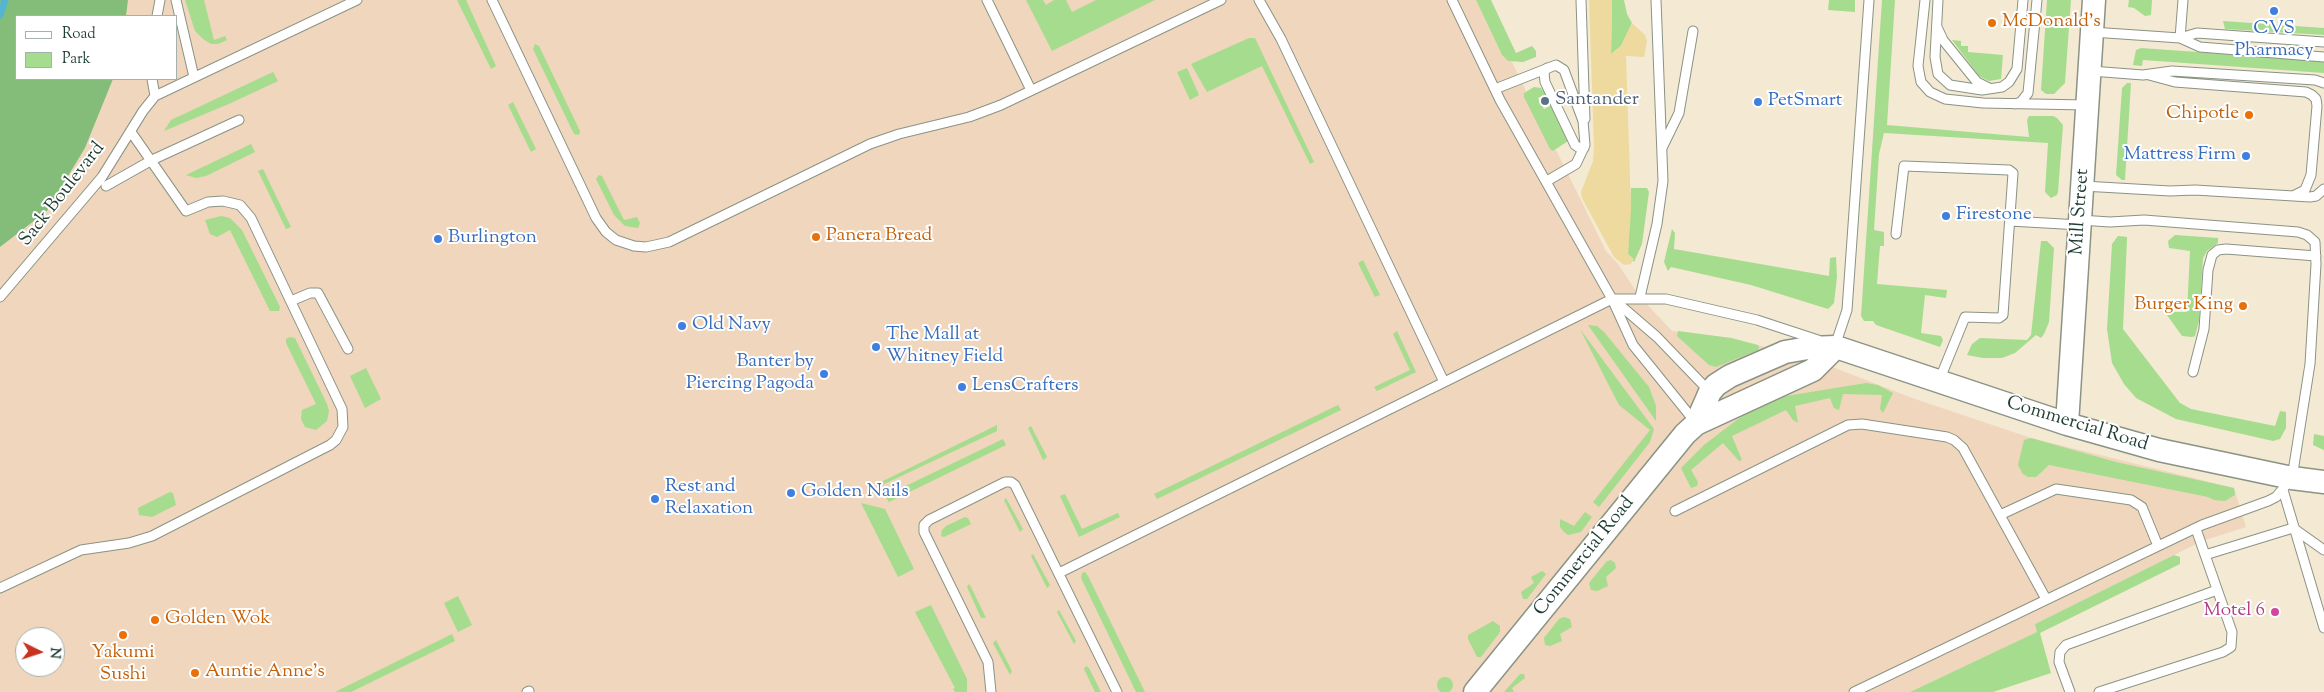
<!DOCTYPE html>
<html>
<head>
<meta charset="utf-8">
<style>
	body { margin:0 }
	#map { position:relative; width:2324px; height:692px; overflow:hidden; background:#f4e9d3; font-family:"Sorts Mill Goudy",serif }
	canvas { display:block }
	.legend { position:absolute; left:15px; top:15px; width:162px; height:65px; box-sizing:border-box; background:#fff; border:1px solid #a5b1ae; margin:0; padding:6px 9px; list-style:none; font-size:15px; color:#1f3d34 }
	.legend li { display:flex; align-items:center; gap:10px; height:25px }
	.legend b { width:25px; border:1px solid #a5b1ae }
	.north { position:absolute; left:15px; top:627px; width:50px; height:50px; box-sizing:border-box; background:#fff; border:1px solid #a5b1ae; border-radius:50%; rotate:94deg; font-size:14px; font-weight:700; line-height:20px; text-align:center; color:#1f3d34 }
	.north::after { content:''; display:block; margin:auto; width:18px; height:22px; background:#c8321e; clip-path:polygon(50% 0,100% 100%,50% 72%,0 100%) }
</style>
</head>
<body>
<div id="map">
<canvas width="2324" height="692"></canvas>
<ul class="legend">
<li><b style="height:6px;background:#fff"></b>Road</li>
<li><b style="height:14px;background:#a6dc8e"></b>Park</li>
</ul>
<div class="north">N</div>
</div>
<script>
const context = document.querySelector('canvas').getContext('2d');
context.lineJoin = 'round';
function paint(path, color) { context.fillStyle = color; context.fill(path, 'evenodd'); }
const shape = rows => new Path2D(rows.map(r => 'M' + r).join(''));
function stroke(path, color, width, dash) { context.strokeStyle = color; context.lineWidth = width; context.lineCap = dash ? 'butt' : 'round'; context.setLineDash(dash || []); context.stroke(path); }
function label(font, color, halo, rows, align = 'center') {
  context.font = font + ' "Sorts Mill Goudy",serif'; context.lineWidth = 4; context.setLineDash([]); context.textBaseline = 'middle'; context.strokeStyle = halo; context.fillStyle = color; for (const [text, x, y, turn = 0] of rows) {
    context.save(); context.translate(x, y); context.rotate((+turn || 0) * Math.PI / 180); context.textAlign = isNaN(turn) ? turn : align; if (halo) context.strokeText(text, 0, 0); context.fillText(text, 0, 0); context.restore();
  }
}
paint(shape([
	[128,0,1476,0,1502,55,1508,61,1512,62,1526,91,1524,93,1553,151,1556,150,1606,251,1618,264,1640,297,1672,331,1731,338,1758,345,1822,363,1915,399,2031,438,2234,488,2246,527,2202,541,2035,624,2038,632,1910,692,0,692,0,247,47,211,85,148,113,79,176,79,176,16,126,16],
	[25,637,55,637,55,667,25,667]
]), '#efd6bc');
paint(shape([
	[185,0,204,0,214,40,225,36,227,40,218,44,211,44,203,39,195,31],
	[457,0,466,0,496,66,491,69],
	[1026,0,1043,0,1046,5,1054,0,1066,0,1072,12,1096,0,1155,0,1052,51],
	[1476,0,1491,0,1516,53,1532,46,1536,51,1536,57,1523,62,1508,61,1502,55],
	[1612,0,1624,0,1627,14,1632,23,1621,46,1611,54],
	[1829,0,1855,0,1855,12,1828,10],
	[1882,0,1895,0,1887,125,2029,137,2027,120,2029,116,2053,116,2057,118,2063,125,2058,192,2057,195,2051,198,2045,192,2048,143,1884,133,1879,154,1874,230,1884,232,1884,246,1880,246,1877,284,1947,290,1946,298,1925,295,1921,333,1941,336,1943,340,1940,347,1876,325,1873,321,1864,321,1861,316],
	[2047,0,2071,0,2065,83,2054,94,2046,94,2041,90],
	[2129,0,2152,0,2151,15,2145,16,2134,8,2128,7],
	[2223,21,2324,28,2324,35,2225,29],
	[1249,38,1255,38,1314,162,1310,164,1262,66,1207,92,1191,64],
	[1952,40,1961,41,1961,46,1968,46,1968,52,2003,55,2001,79,1989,81,1979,76],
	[535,44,539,46,580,131,579,135,574,134,533,49],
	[2141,48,2324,61,2324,73,2143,60,2142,66,2133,65,2136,50],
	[1187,68,1199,95,1190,100,1177,72],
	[273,72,278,81,231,103,164,131,171,120],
	[2127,83,2131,83,2125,180,2122,180,2116,175,2122,88],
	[1534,87,1541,88,1546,94,1538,98,1544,109,1552,105,1568,141,1553,151,1550,149,1524,97,1524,93],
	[513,102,536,149,531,152,508,105],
	[251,144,255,152,206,176,196,178,186,175],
	[263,169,291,227,286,229,258,171],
	[599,175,602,176,624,220,637,217,640,223,638,228,625,226,614,215,596,179],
	[1631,188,1647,188,1649,192,1642,244,1634,262,1628,254],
	[221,216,230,218,242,230,280,307,279,311,270,311,230,230,217,237,210,234,205,220],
	[1672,229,1675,233,1674,249,1829,276,1830,258,1836,257,1837,277,1834,303,1828,309,1751,285,1671,267,1668,271,1664,262],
	[2175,235,2218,238,2218,243,2207,251,2203,258,2199,321,2195,336,2192,337,2182,336,2167,315,2169,312,2187,312,2190,251,2169,248,2168,241],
	[2118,236,2127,237,2127,239,2123,329,2180,403,2191,409,2275,426,2280,411,2286,412,2286,428,2280,439,2273,441,2176,419,2136,398,2124,384,2112,363,2107,329,2112,244],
	[2041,241,2047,241,2054,248,2049,322,2044,334,2041,338,2036,335,2015,353,2002,358,1983,358,1967,355,1972,344,1980,338,2027,340,2031,335],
	[1363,260,1380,295,1375,297,1358,263],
	[1588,325,1597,326,1604,332,1649,387,1656,406,1656,421],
	[1580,329,1654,429,1650,442,1599,507,1593,502,1650,430,1619,405],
	[1397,331,1416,372,1377,391,1374,387,1410,370,1393,334],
	[1678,331,1731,338,1758,345,1759,347,1758,350,1716,367,1709,365,1677,336],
	[290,337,295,338,327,404,329,411,327,421,316,430,305,427,301,419,302,410,316,404,286,343,286,339],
	[366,368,381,399,365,408,350,376],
	[1866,383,1878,385,1893,393,1883,413,1880,409,1882,395,1843,394,1839,410,1834,408,1830,398,1795,406,1798,423,1793,420,1786,410,1732,436,1742,460,1739,461,1723,443,1691,470,1698,482,1697,486,1691,488,1681,468,1704,445,1742,416,1786,396],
	[1338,405,1341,410,1157,499,1154,494],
	[997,425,997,431,880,486,879,483],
	[1031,426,1047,457,1043,460,1028,428],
	[2314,434,2324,436,2324,450,2313,445],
	[2031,438,2116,462,2234,488,2235,495,2225,501,2214,500,2208,497,2049,465,2036,477,2028,477,2023,474,2018,465,2024,440],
	[1003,439,1006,445,889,502,885,496],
	[170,492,173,493,176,505,152,517,139,515,138,508],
	[1065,494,1082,529,1118,513,1120,517,1079,537,1060,496],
	[1006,498,1023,529,1020,532,1004,500],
	[861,503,885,509,914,569,898,577],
	[1585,512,1592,517,1581,532,1568,535,1564,532,1560,527,1560,519,1574,526],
	[965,517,968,518,971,524,944,537,941,536,942,530,946,526],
	[1033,554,1050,585,1047,588,1031,556],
	[2174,555,2180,557,2180,564,2040,633,2051,673,1993,692,1910,692,2037,632,2035,624],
	[1611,560,1615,563,1616,568,1606,577,1608,586,1597,591,1591,590,1589,583,1607,561],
	[1542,571,1546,574,1527,599,1523,599,1521,592,1534,583,1531,577],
	[1085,572,1088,576,1145,692,1136,692,1081,578,1082,573],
	[969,584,971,587,986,618,981,618,967,587],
	[458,596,472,625,458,632,444,603],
	[931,605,967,679,967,692,955,692,953,689,955,688,915,612],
	[1059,610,1076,641,1074,644,1057,612],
	[1564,617,1570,619,1572,627,1560,634,1562,641,1550,646,1545,645,1544,638,1559,619],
	[1493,621,1500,626,1500,632,1481,657,1477,657,1468,639,1468,635],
	[452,634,455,641,351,692,335,692],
	[996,640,1012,671,1010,675,993,643],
	[1086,666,1089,668,1101,692,1095,692,1084,669],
	[1520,674,1524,674,1525,678,1512,688,1514,692,1504,692],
	'1437 685a8 8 0 1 1 16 0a8 8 0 1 1-16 0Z'
]), '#a6dc8e');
paint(shape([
	[0,0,128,0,126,16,16,16,16,79,113,79,85,148,47,211,0,247]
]), '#84bc79');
paint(shape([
	[1589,0,1612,0,1611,54,1621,46,1632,23,1645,35,1647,41,1644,57,1626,56,1631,209,1628,254,1634,259,1631,264,1624,265,1614,257,1582,198,1581,192,1593,161,1594,146]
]), '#eeda9e');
stroke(shape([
	[0,15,5,0]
]), '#54b5d3', 7);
const service = shape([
	[176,0,194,77],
	[492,0,596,218,606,232,616,240,634,246,646,247,669,242,870,144,899,134,969,117,1001,105,1221,0],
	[987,0,1031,90],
	[1259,0,1281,39,1444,382],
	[1452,0,1500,100,1612,299,1633,345,1696,423],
	[1581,0,1585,119],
	[1925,0,1918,66,1921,82,1930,92,1945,99,1983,103,2086,105],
	[1938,0,1935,57,1938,74,1950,85,1982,90,2002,87,2009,82,2017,69,2023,0],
	[157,16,160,0],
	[1937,27,1943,40,1977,82,1989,88],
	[2092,32,2180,38,2197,33,2324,42],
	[2180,38,2200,47,2324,57],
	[2180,38,2183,0],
	[1547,68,1544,73,1545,82,1575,145,1581,149,1584,148],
	[2091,71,2143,75,2172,71,2315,80,2324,83],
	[2149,75,2175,82,2306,92,2312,95,2316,99,2317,106,2311,175,2305,190,2293,196],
	[152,79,155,96],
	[1495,89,1556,65,1564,70,1583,121,1585,145,1576,164,1547,181],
	[2015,104,2021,102,2028,93,2037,0],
	[1662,148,1679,113,1693,31],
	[106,186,152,160,239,120],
	[2083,186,2170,191,2195,190,2310,197,2316,196,2324,189],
	[2010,221,2080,225],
	[1896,234,1904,166,2009,170,2013,173,2003,315,1999,318,1965,317,1939,381],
	[0,297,102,177,143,111,155,96,357,0],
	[1640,297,1657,224,1663,181,1656,0],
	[1614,300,1657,337,1709,391],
	[291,301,310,293,318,293,348,349],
	[1835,346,1847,310,1869,0],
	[2193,372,2204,329,2208,270,2212,255,2218,250,2226,249,2316,256],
	[2283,490,2324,628],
	[1675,511,1848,425,1862,424,1947,437,1954,440,1963,448,2046,599],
	[2000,515,2056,489,2131,500,2142,507,2158,546],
	[2205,555,2293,528,2324,550],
	[1059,573,1612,299,1666,299,1757,320,1818,340],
	[0,588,81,550,129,543,152,536,330,445,336,440,343,427,342,409,251,218,240,205,223,201,208,202,186,211,131,132],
	[527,692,529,691],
	[991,692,988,662,924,532,924,525,929,520,1005,482,1011,482,1015,485,1117,692],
	[1854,692,2202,525,2268,501,2276,497,2292,478,2310,364,2316,264,2315,242,2307,235,2298,232,2144,220,2110,222,2080,220],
	[2070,692,2059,662,2060,652,2066,645,2217,590],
	[2099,692,2223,652,2231,647,2232,632,2196,529]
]);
const tertiary = shape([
	[1696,424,1710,392,1716,385,1730,376,1785,352,1808,348,1836,347,2067,424,2159,450,2292,478,2324,482],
	[2067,424,2094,0],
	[1475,692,1685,434,1696,424,1813,370,1836,347]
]);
stroke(service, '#8a9384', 11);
stroke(tertiary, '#8a9384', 25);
stroke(service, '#fff', 9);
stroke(tertiary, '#fff', 22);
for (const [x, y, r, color] of [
	[2274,11,5,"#3f7fe0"],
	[1992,23,5,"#e8710a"],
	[1545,101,5,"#5c6f8a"],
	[1758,102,5,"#3f7fe0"],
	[2249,115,5,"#e8710a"],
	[2246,156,5,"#3f7fe0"],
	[1946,216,5,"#3f7fe0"],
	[816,237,5,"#e8710a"],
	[438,239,5,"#3f7fe0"],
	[2243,306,5,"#e8710a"],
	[682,326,5,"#3f7fe0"],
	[876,347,5,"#3f7fe0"],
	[824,374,5,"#3f7fe0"],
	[962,387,5,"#3f7fe0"],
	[791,493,5,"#3f7fe0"],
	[655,499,5,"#3f7fe0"],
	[2275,612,5,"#d1479c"],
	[155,620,5,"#e8710a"],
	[123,635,5,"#e8710a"],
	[195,673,5,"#e8710a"]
]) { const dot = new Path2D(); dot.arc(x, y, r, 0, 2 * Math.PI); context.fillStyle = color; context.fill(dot); stroke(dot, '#fff', 2); }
label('19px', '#c56008', '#fff', [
	["McDonald's",2002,23],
	["Chipotle",2239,115,"right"],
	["Panera Bread",826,237],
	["Burger King",2233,306,"right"],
	["Golden Wok",165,620],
	["Yakumi",123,654,"center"],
	["Sushi",123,676,"center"],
	["Auntie Anne's",205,673]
], 'left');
label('19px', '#366cbe', '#fff', [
	["CVS",2274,30,"center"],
	["Pharmacy",2274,52,"center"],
	["PetSmart",1768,102],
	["Mattress Firm",2236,156,"right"],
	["Firestone",1956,216],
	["Burlington",448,239],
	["Old Navy",692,326],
	["The Mall at",886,336],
	["Whitney Field",886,358],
	["Banter by",814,363,"right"],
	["Piercing Pagoda",814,385,"right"],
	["LensCrafters",972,387],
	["Rest and",665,488],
	["Relaxation",665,510],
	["Golden Nails",801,493]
], 'left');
label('19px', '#4e5e75', '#fff', [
	["Santander",1555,101]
], 'left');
label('19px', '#1f3d34', '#fff', [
	["Sack Boulevard",63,195,-52],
	["Mill Street",2081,212,-86],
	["Commercial Road",2077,425,17],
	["Commercial Road",1585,557,-51]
]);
label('19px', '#b23c85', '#fff', [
	["Motel 6",2265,612]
], 'right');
</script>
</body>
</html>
